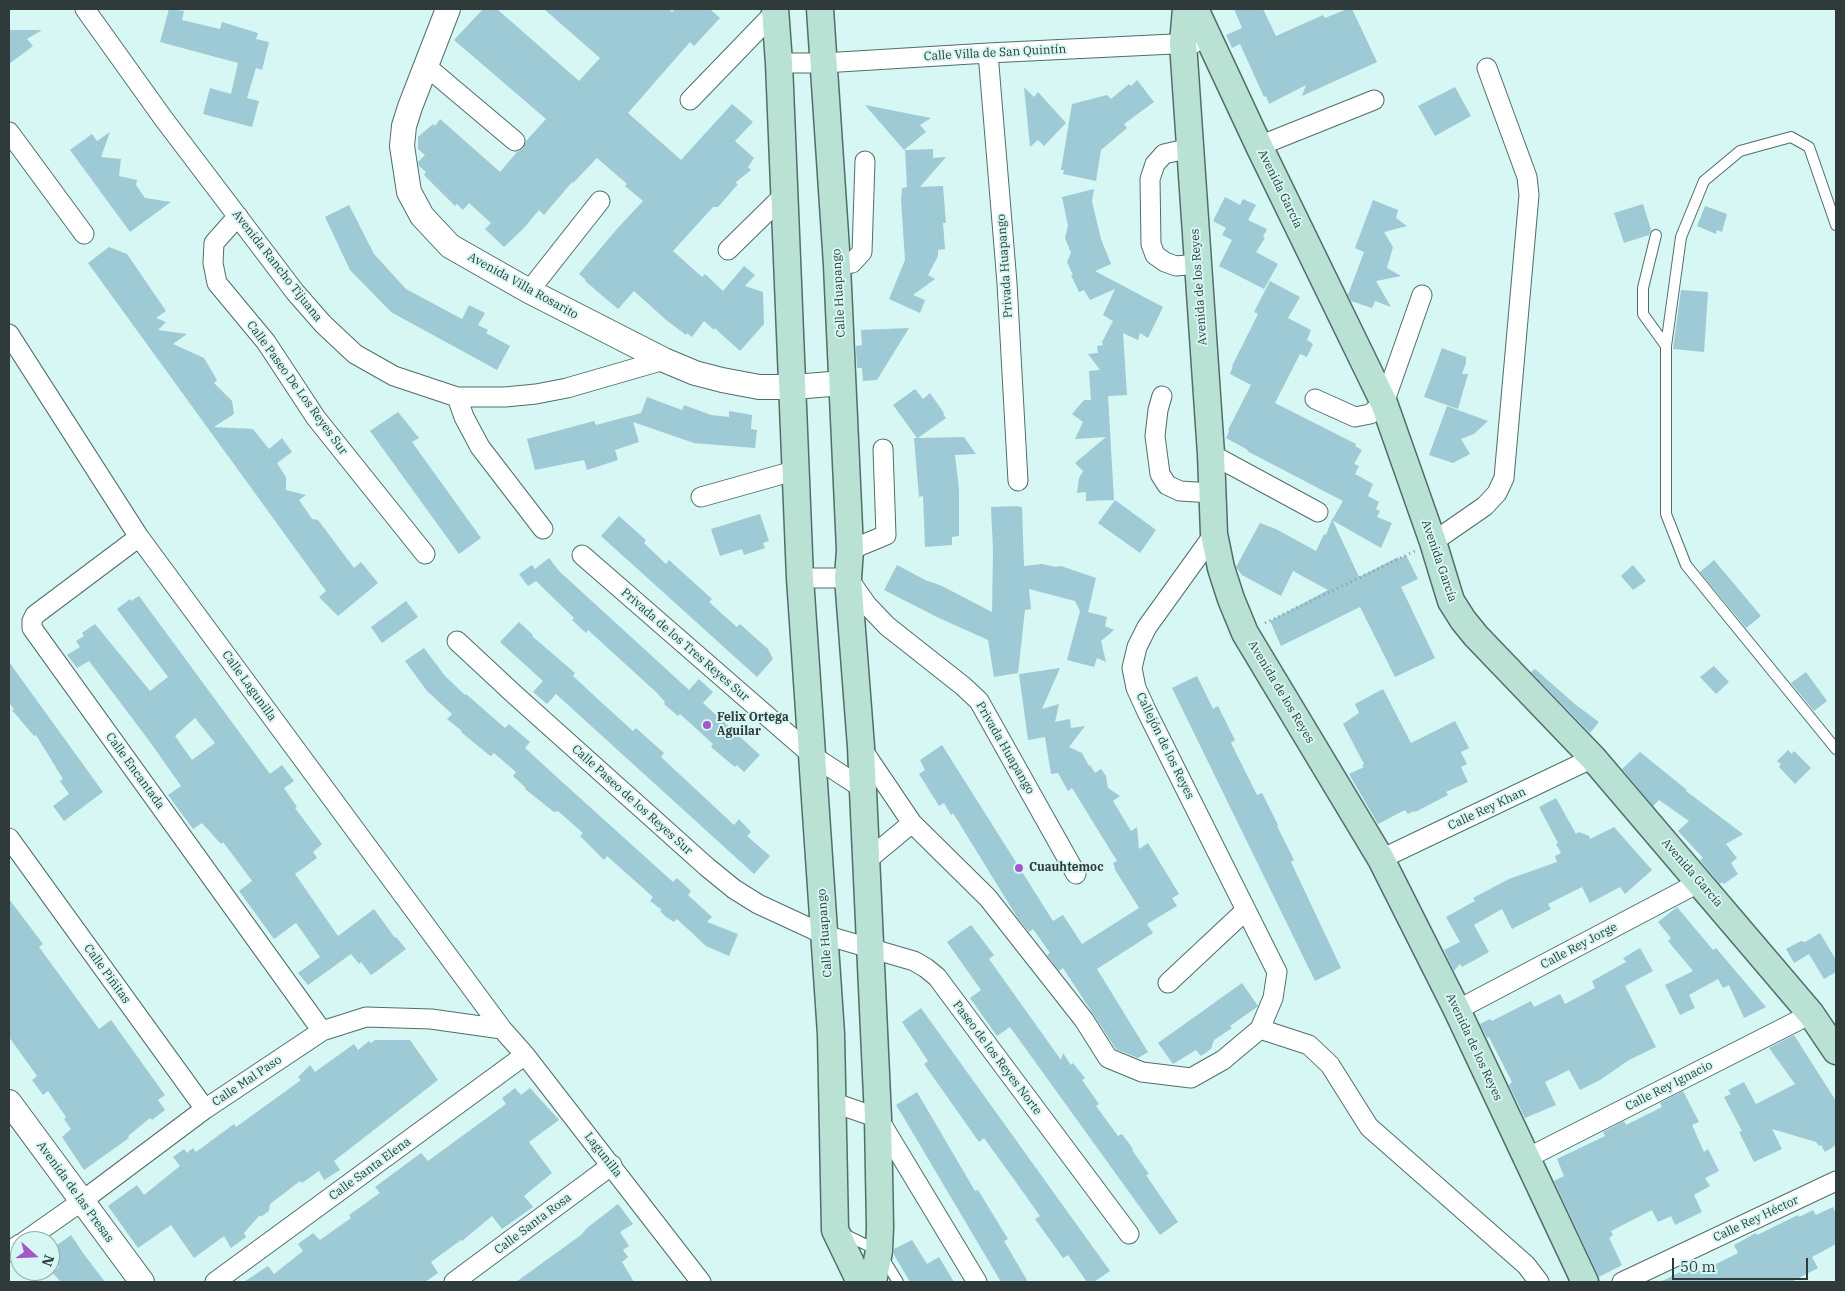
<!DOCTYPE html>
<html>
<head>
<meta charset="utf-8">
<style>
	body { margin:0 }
	#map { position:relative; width:1845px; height:1291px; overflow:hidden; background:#d6f7f3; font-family:"IBM Plex Serif",serif }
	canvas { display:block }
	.frame { position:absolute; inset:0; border:10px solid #2e3b3a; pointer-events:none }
	.north { position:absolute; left:10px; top:1231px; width:50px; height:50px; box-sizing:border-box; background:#d6f7f3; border:1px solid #93aca9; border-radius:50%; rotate:110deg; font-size:14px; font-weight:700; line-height:20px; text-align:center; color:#2e3b3a }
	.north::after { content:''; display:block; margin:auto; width:18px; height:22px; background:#a557c9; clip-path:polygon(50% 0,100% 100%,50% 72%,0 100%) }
	.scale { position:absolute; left:1672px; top:1258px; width:136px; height:22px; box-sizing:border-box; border:2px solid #2e3b3a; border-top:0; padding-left:6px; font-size:15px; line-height:18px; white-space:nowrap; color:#2e3b3a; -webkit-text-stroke:4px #d6f7f3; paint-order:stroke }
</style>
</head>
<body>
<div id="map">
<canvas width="1845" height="1291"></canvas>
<div class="frame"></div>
<div class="north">N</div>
<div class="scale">50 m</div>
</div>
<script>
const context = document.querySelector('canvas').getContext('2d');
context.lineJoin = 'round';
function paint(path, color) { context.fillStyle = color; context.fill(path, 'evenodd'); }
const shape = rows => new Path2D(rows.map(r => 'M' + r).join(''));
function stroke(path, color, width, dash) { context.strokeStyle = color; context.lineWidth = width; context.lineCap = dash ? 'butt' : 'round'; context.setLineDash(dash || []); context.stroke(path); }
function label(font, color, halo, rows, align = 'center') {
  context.font = font + ' "IBM Plex Serif",serif'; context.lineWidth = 4; context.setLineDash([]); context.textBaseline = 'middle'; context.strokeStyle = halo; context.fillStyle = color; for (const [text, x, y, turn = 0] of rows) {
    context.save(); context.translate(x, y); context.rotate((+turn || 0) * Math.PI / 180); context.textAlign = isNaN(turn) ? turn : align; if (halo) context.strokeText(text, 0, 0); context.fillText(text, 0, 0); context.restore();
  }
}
paint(shape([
	[169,9,184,11,182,20,220,29,222,22,258,33,256,39,269,42,262,70,256,68,247,98,259,101,252,127,203,114,210,88,231,94,238,63,160,42],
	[483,9,497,9,579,81,600,58,544,9,669,9,672,12,675,9,710,9,720,18,694,46,690,42,628,113,681,160,732,104,753,122,735,141,754,158,748,167,751,170,735,183,738,184,718,207,713,207,673,251,702,277,705,274,723,291,744,266,755,275,745,286,763,292,764,324,740,351,720,333,715,328,714,330,704,321,692,337,687,333,686,335,665,319,634,291,618,309,585,281,586,280,579,274,616,230,643,201,625,186,627,184,597,158,573,183,572,182,544,215,539,210,524,228,504,247,485,229,491,223,469,203,463,210,457,204,455,206,424,175,426,172,419,166,418,162,425,155,418,149,418,137,433,124,435,126,440,119,500,172,517,152,523,149,526,141,546,119,454,40],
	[1234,9,1263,9,1276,36,1323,15,1325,18,1347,9,1352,9,1377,62,1302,96,1306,85,1269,104,1266,96,1264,97,1240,44,1232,48,1226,35,1242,28],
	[9,30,42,30,27,39,33,46,9,64],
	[1137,80,1154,102,1124,124,1127,128,1101,150,1096,181,1063,174,1064,170,1061,170,1072,104,1107,95,1111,99,1129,84,1131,86],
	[1024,87,1034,97,1038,92,1066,123,1044,146,1038,140,1030,147],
	[1455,87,1471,116,1435,136,1418,106],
	[865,105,931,118,920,125,926,132,904,150],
	[110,132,101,157,121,159,119,176,137,180,136,185,145,198,171,202,130,232,70,150,92,134,97,141],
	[933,149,933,158,946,157,920,187,943,186,946,223,943,223,945,249,938,250,938,256,928,275,935,279,913,295,925,300,920,313,889,299,905,260,901,200,902,188,907,187,905,150],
	[1094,189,1092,201,1093,206,1101,239,1111,264,1095,271,1163,307,1148,338,1140,333,1138,340,1123,333,1127,395,1108,396,1114,500,1086,501,1086,492,1077,493,1079,478,1083,471,1075,463,1106,437,1075,439,1083,422,1072,414,1084,400,1091,400,1089,371,1100,370,1088,354,1098,353,1097,346,1103,345,1102,342,1113,321,1103,315,1115,289,1090,300,1084,290,1079,292,1071,275,1073,275,1067,262,1071,253,1065,238,1068,226,1062,197],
	[1225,197,1240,205,1243,199,1256,205,1248,220,1267,229,1263,237,1265,238,1256,252,1278,264,1264,289,1219,266,1232,240,1222,235,1226,228,1213,221],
	[1373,200,1398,210,1396,218,1407,226,1384,232,1393,247,1387,268,1401,276,1376,281,1391,307,1375,301,1372,308,1351,301,1348,295,1364,252,1355,248],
	[1643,204,1651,230,1649,235,1624,243,1614,213],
	[349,205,374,254,406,289,462,319,469,305,485,313,478,325,488,330,486,333,510,346,497,370,391,312,350,270,325,217],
	[1705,206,1727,214,1722,232,1717,230,1716,234,1697,226],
	[109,247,127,254,166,311,156,318,166,322,158,330,187,334,173,344,204,358,217,380,214,383,232,401,234,414,214,427,253,429,269,449,282,438,292,452,277,463,286,477,286,490,306,495,299,500,312,519,318,520,354,568,361,562,378,583,338,616,319,597,326,591,310,569,88,263],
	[1270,281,1300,297,1288,318,1311,330,1307,340,1313,344,1307,357,1300,354,1275,403,1356,444,1355,446,1362,450,1354,464,1359,466,1355,474,1373,484,1368,496,1379,502,1376,509,1380,511,1377,517,1392,523,1381,548,1332,520,1343,501,1247,451,1248,450,1226,438,1229,431,1228,430,1251,385,1230,374,1233,366,1232,366,1258,314,1254,312],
	[1681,290,1708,292,1704,352,1673,349],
	[909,328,877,380,863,381,862,368,857,368,856,349,856,346,862,345,861,330],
	[1442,348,1466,357,1466,363,1462,374,1468,374,1458,409,1424,397],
	[915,389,923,399,930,393,944,413,943,414,946,418,918,438,964,437,976,454,955,455,959,489,959,536,952,537,952,545,925,547,923,496,919,497,914,438,917,438,893,405],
	[647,397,682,410,684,405,711,415,729,417,729,411,752,415,751,429,757,430,755,448,694,443,633,422,639,442,615,450,618,460,587,470,584,460,535,470,527,439,594,421,596,425,641,413],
	[1447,406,1488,421,1474,434,1461,439,1470,454,1453,463,1429,455],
	[398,412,419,438,412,442,481,538,459,554,370,431],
	[1115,500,1156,530,1140,553,1098,523],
	[1019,506,1019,507,1022,507,1024,566,1042,564,1056,567,1061,566,1096,578,1088,612,1107,617,1105,626,1114,630,1101,641,1106,662,1097,658,1094,667,1067,660,1080,611,1075,601,1029,589,1031,609,1025,610,1018,673,994,677,988,640,939,618,884,590,897,565,925,580,942,586,992,612,993,551,991,507],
	[760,514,769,541,763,543,765,548,744,555,742,549,720,556,711,529],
	[619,516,646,540,644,543,666,564,669,560,712,599,709,602,730,621,737,627,740,624,768,649,773,659,757,677,601,536],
	[1332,519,1359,577,1398,557,1399,559,1406,555,1418,579,1401,587,1435,658,1395,677,1360,607,1281,646,1270,621,1328,590,1293,571,1281,596,1242,575,1236,567,1260,523,1276,529,1316,551,1324,534,1326,535],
	[549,558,559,571,689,690,699,679,713,692,703,703,760,755,744,772,737,765,735,767,711,747,713,744,680,714,678,716,664,704,665,702,656,692,588,630,586,633,572,620,574,618,536,581,528,586,519,574,532,565,535,569],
	[1714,560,1761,616,1746,628,1700,572],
	[1633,565,1646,581,1633,590,1621,576],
	[139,596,270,774,282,765,294,781,284,788,297,807,295,808,322,844,313,852,317,858,295,874,338,936,374,909,395,938,396,937,406,949,377,971,371,975,361,962,359,964,351,954,308,985,298,973,320,957,296,923,274,939,239,891,252,881,241,866,223,842,221,844,202,823,193,829,168,795,181,786,150,742,89,661,77,668,67,655,80,647,76,641,84,636,82,633,95,624,150,691,168,677,117,609,130,599,131,601],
	[195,718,215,743,192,760,175,736],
	[406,601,418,617,382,643,371,627],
	[519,622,533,635,532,636,575,673,573,676,601,702,633,731,636,728,664,753,661,757,734,825,739,819,751,832,747,836,770,856,754,874,556,694,547,704,533,692,543,681,500,642],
	[424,648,445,676,465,695,466,694,505,728,509,724,530,742,525,748,560,780,673,882,677,878,691,891,688,895,712,917,707,922,738,934,729,956,706,946,677,919,674,922,666,917,660,911,662,910,650,901,653,897,607,856,604,860,580,836,583,833,558,811,554,812,525,789,526,788,513,776,516,772,494,753,491,756,489,755,461,732,462,731,447,719,452,714,427,691,405,661],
	[9,662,103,792,64,821,53,806,69,794,60,781,63,779,36,735,34,736,12,710,14,709,9,703],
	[1714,666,1729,682,1716,694,1700,677],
	[1060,668,1042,709,1059,704,1055,722,1070,719,1071,728,1085,726,1069,747,1082,753,1089,766,1090,765,1095,773,1101,769,1106,776,1108,788,1120,796,1113,801,1131,831,1137,827,1139,849,1148,843,1179,894,1172,898,1177,906,1147,924,1153,933,1097,969,1148,1052,1138,1058,1116,1049,1063,968,1059,971,1047,955,1050,953,1033,929,1029,932,1017,917,953,813,951,815,944,803,939,806,919,774,925,770,920,760,942,745,1053,921,1063,915,1082,944,1139,908,1114,868,1115,868,1113,863,1117,861,1072,788,1068,791,1058,773,1051,774,1045,737,1028,740,1019,674],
	[1535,669,1576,705,1599,722,1590,733,1531,672],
	[1806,672,1827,701,1814,711,1791,683],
	[1197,676,1213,709,1218,706,1235,740,1231,743,1257,795,1262,793,1278,825,1277,826,1294,860,1291,862,1341,968,1315,981,1172,688],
	[1383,689,1411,743,1455,721,1469,748,1461,752,1467,764,1461,767,1468,782,1446,792,1448,795,1415,812,1414,811,1408,814,1405,810,1378,824,1349,774,1364,767,1362,765,1364,764,1343,724,1359,713,1355,704],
	[1788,750,1792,754,1794,751,1811,768,1795,784,1779,767,1781,764,1777,761],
	[1640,752,1687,790,1686,791,1743,834,1726,844,1737,858,1731,863,1738,874,1724,884,1722,882,1720,884,1700,860,1703,858,1678,831,1689,821,1659,800,1653,806,1622,769],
	[1556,798,1576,834,1579,832,1589,836,1590,839,1614,827,1652,870,1625,894,1620,887,1590,903,1582,887,1548,904,1551,909,1512,929,1502,909,1474,925,1489,952,1462,967,1460,964,1454,971,1444,950,1460,942,1446,917,1475,901,1473,898,1509,879,1557,862,1555,856,1561,853,1556,844,1558,843,1539,807],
	[9,899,43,944,39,947,99,1029,111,1020,165,1095,158,1100,165,1110,152,1120,150,1118,128,1136,129,1138,84,1170,62,1137,71,1129,64,1119,66,1117,48,1091,43,1095,32,1080,37,1076,9,1037],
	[1677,907,1713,950,1716,948,1766,1007,1744,1018,1729,985,1723,988,1718,979,1689,995,1695,1008,1680,1015,1665,985,1693,971,1668,941,1671,938,1658,922],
	[971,925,994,955,989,959,1061,1060,1063,1053,1071,1065,1073,1063,1085,1078,1082,1080,1099,1104,1096,1106,1118,1136,1122,1134,1133,1149,1132,1150,1149,1174,1146,1175,1178,1222,1160,1235,1010,1027,997,1036,970,998,981,990,947,942],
	[1820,933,1836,960,1836,972,1824,979,1809,954,1794,963,1786,949,1801,941,1805,942],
	[1640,948,1653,971,1625,986,1656,1047,1629,1060,1600,1080,1580,1090,1569,1070,1545,1082,1556,1105,1525,1118,1509,1085,1512,1082,1489,1037,1487,1038,1480,1024,1490,1019,1492,1021,1531,1001,1534,1007,1560,994,1565,1004,1595,988,1592,981,1626,962,1623,958],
	[1242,983,1258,1006,1257,1007,1230,1026,1232,1028,1214,1040,1211,1049,1201,1056,1196,1050,1173,1064,1158,1043],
	[921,1008,1110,1271,1094,1282,1087,1282,1068,1255,1063,1258,1035,1219,1040,1216,1018,1185,984,1138,979,1142,924,1064,928,1061,902,1022],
	[1794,1035,1836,1101,1836,1145,1825,1152,1821,1145,1819,1146,1816,1142,1772,1129,1782,1149,1754,1162,1739,1132,1742,1131,1724,1097,1731,1094,1728,1090,1744,1082,1756,1104,1795,1084,1769,1048],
	[375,1040,410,1040,438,1080,334,1161,340,1170,324,1180,319,1171,302,1183,300,1181,270,1204,269,1211,262,1216,259,1216,244,1233,246,1237,231,1248,224,1236,194,1258,171,1225,138,1248,108,1206,137,1185,144,1195,180,1166,173,1157,184,1149,187,1153,193,1148,196,1152,234,1124,236,1127,301,1080,298,1077,310,1065,315,1072,354,1044,358,1050,369,1041,371,1043],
	[515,1088,521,1095,530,1088,559,1120,529,1142,552,1173,524,1196,533,1207,502,1229,492,1216,462,1241,461,1240,431,1262,438,1273,425,1282,244,1282,268,1266,274,1274,303,1251,298,1244,313,1233,320,1240,351,1218,349,1215,380,1193,375,1187,421,1153,428,1161,506,1104,502,1098],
	[1683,1091,1699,1122,1692,1125,1704,1152,1708,1149,1719,1171,1705,1178,1710,1186,1694,1195,1702,1212,1675,1225,1671,1216,1658,1222,1652,1210,1611,1231,1613,1235,1609,1238,1622,1265,1599,1277,1554,1181,1564,1176,1557,1159,1605,1136,1603,1132,1624,1121,1626,1125,1662,1107,1660,1103],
	[917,1092,975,1191,978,1190,1008,1239,1004,1241,1028,1282,1001,1282,904,1118,896,1105],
	[618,1204,633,1224,620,1232,629,1246,623,1250,628,1257,622,1262,634,1282,516,1282,581,1235,587,1228],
	[1833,1207,1836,1214,1836,1244,1812,1257,1818,1268,1791,1282,1660,1282,1696,1264,1700,1272,1738,1253,1734,1245,1756,1233,1757,1235,1798,1215,1799,1217,1813,1210,1816,1215],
	[71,1235,83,1253,105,1282,61,1282,52,1272,59,1267,50,1255,50,1250],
	[912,1240,927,1264,939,1257,954,1282,910,1282,894,1255,894,1249]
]), '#9ecad5');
const service = shape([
	[1836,225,1809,147,1791,137,1740,151,1704,181,1681,237,1666,346,1666,514,1686,565,1836,749],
	[1656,235,1643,288,1643,314,1666,346],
	[842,1233,879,1251,898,1282]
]);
const minor = shape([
	[85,9,163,118,295,292,323,324,355,354,394,376,457,397,505,397,536,394,567,388,664,360],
	[988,53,1007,283,1018,481],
	[779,63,823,63,988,53,1194,43],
	[426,66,515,141],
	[690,100,775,12],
	[9,132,84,234],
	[1259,146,1374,100],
	[1190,148,1164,154,1155,164,1150,179,1151,244,1155,255,1165,262,1176,266,1198,264],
	[238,216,214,243,213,263,217,283,266,342,316,418,425,554],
	[728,250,783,196],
	[837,265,852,263,862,252,865,161],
	[529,291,600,201],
	[9,334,139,537,502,1029,525,1055,701,1282],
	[1162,396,1158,410,1155,436,1160,474,1167,485,1180,491,1212,493],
	[457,397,464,417,480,447,543,529],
	[1315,399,1355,417,1370,414,1384,403,1422,295],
	[1211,454,1318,512],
	[701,497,797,470],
	[139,537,35,615,32,621,32,628,322,1031],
	[1433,542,1485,506,1497,493,1504,478,1529,195,1527,177,1487,68],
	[850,550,886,535,883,449],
	[582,555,813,756,862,788],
	[800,578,848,578,867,605,887,626,963,686,979,701,1076,874],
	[457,641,515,695,707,867,734,889,758,904,825,935,914,961,926,968,937,977,1129,1234],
	[862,749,912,823,988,898,1084,1020,1108,1058,1142,1072,1191,1078,1223,1060,1260,1029,1273,998,1277,972,1147,712,1136,688,1132,668,1137,647,1147,627,1214,534],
	[9,838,205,1109],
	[1381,859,1593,758],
	[865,862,912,823],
	[1168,983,1246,910],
	[1457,1010,1700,882],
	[1260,1029,1309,1045,1330,1065,1369,1127,1526,1265,1539,1282],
	[832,1102,878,1118,977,1282],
	[1527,1158,1811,1014],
	[25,1241,82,1201,205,1109,322,1031,366,1017,431,1019,502,1029],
	[9,1252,20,1244],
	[215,1282,525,1055],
	[454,1282,612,1165],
	[1622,1282,1836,1181]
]);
const tertiary = shape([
	[448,9,410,107,404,126,402,146,409,192,422,216,450,246,529,291,664,360,695,373,722,380,759,387,794,387,843,383],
	[9,1102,142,1282]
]);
const secondary = shape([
	[775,9,779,63,800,578,831,1034,835,1230,860,1282],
	[820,9,837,265,850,550,848,578,861,747,878,1118,880,1227,879,1251,873,1282],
	[1186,9,1183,43,1211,454,1214,534,1221,568,1231,599,1245,633,1381,859,1457,1010,1585,1282],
	[1195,9,1259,146,1384,403,1433,542,1451,601,1463,620,1476,636,1593,758,1811,1014,1836,1051]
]);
stroke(service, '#506e6b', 12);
stroke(minor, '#506e6b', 21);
stroke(tertiary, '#506e6b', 26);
stroke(secondary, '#506e6b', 29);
stroke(shape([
	[1265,623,1415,551]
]), '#849b99', 3, [1, 4]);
stroke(service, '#fff', 10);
stroke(minor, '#fff', 19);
stroke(tertiary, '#fff', 24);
stroke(secondary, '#b9e2d4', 26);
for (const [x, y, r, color] of [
	[707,725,5,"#a557c9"],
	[1019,868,5,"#a557c9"]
]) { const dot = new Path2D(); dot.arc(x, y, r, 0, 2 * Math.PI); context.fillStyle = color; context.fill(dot); stroke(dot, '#d6f7f3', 2); }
label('12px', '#2e3b3a', '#d6f7f3', [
	["Calle Villa de San Quintín",995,53,-3],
	["Avenida García",1280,189,64],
	["Avenida Rancho Tijuana",277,266,52],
	["Privada Huapango",1005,266,-94],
	["Avenida Villa Rosarito",523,286,29],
	["Avenida de los Reyes",1199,287,-94],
	["Calle Huapango",839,293,-93],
	["Calle Paseo De Los Reyes Sur",297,388,54],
	["Avenida García",1439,561,71],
	["Privada de los Tres Reyes Sur",685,645,41],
	["Calle Lagunilla",249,686,54],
	["Avenida de los Reyes",1281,692,59],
	["Callejón de los Reyes",1165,746,64],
	["Privada Huapango",1005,748,60],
	["Calle Encantada",135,771,54],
	["Calle Paseo de los Reyes Sur",632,800,42],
	["Calle Rey Khan",1487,809,-25],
	["Avenida García",1692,873,49],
	["Calle Huapango",825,933,-94],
	["Calle Rey Jorge",1579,946,-28],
	["Calle Piñitas",107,974,54],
	["Avenida de los Reyes",1474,1047,65],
	["Paseo de los Reyes Norte",997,1058,53],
	["Calle Mal Paso",247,1081,-34],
	["Calle Rey Ignacio",1669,1086,-27],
	["Lagunilla",603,1155,52],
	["Calle Santa Elena",370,1169,-36],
	["Avenida de las Presas",75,1192,54],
	["Calle Rey Héctor",1756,1219,-25],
	["Calle Santa Rosa",533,1224,-37]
]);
label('bold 12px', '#2e3b3a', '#d6f7f3', [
	["Felix Ortega",717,718],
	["Aguilar",717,732],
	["Cuauhtemoc",1029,868]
], 'left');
</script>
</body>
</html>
